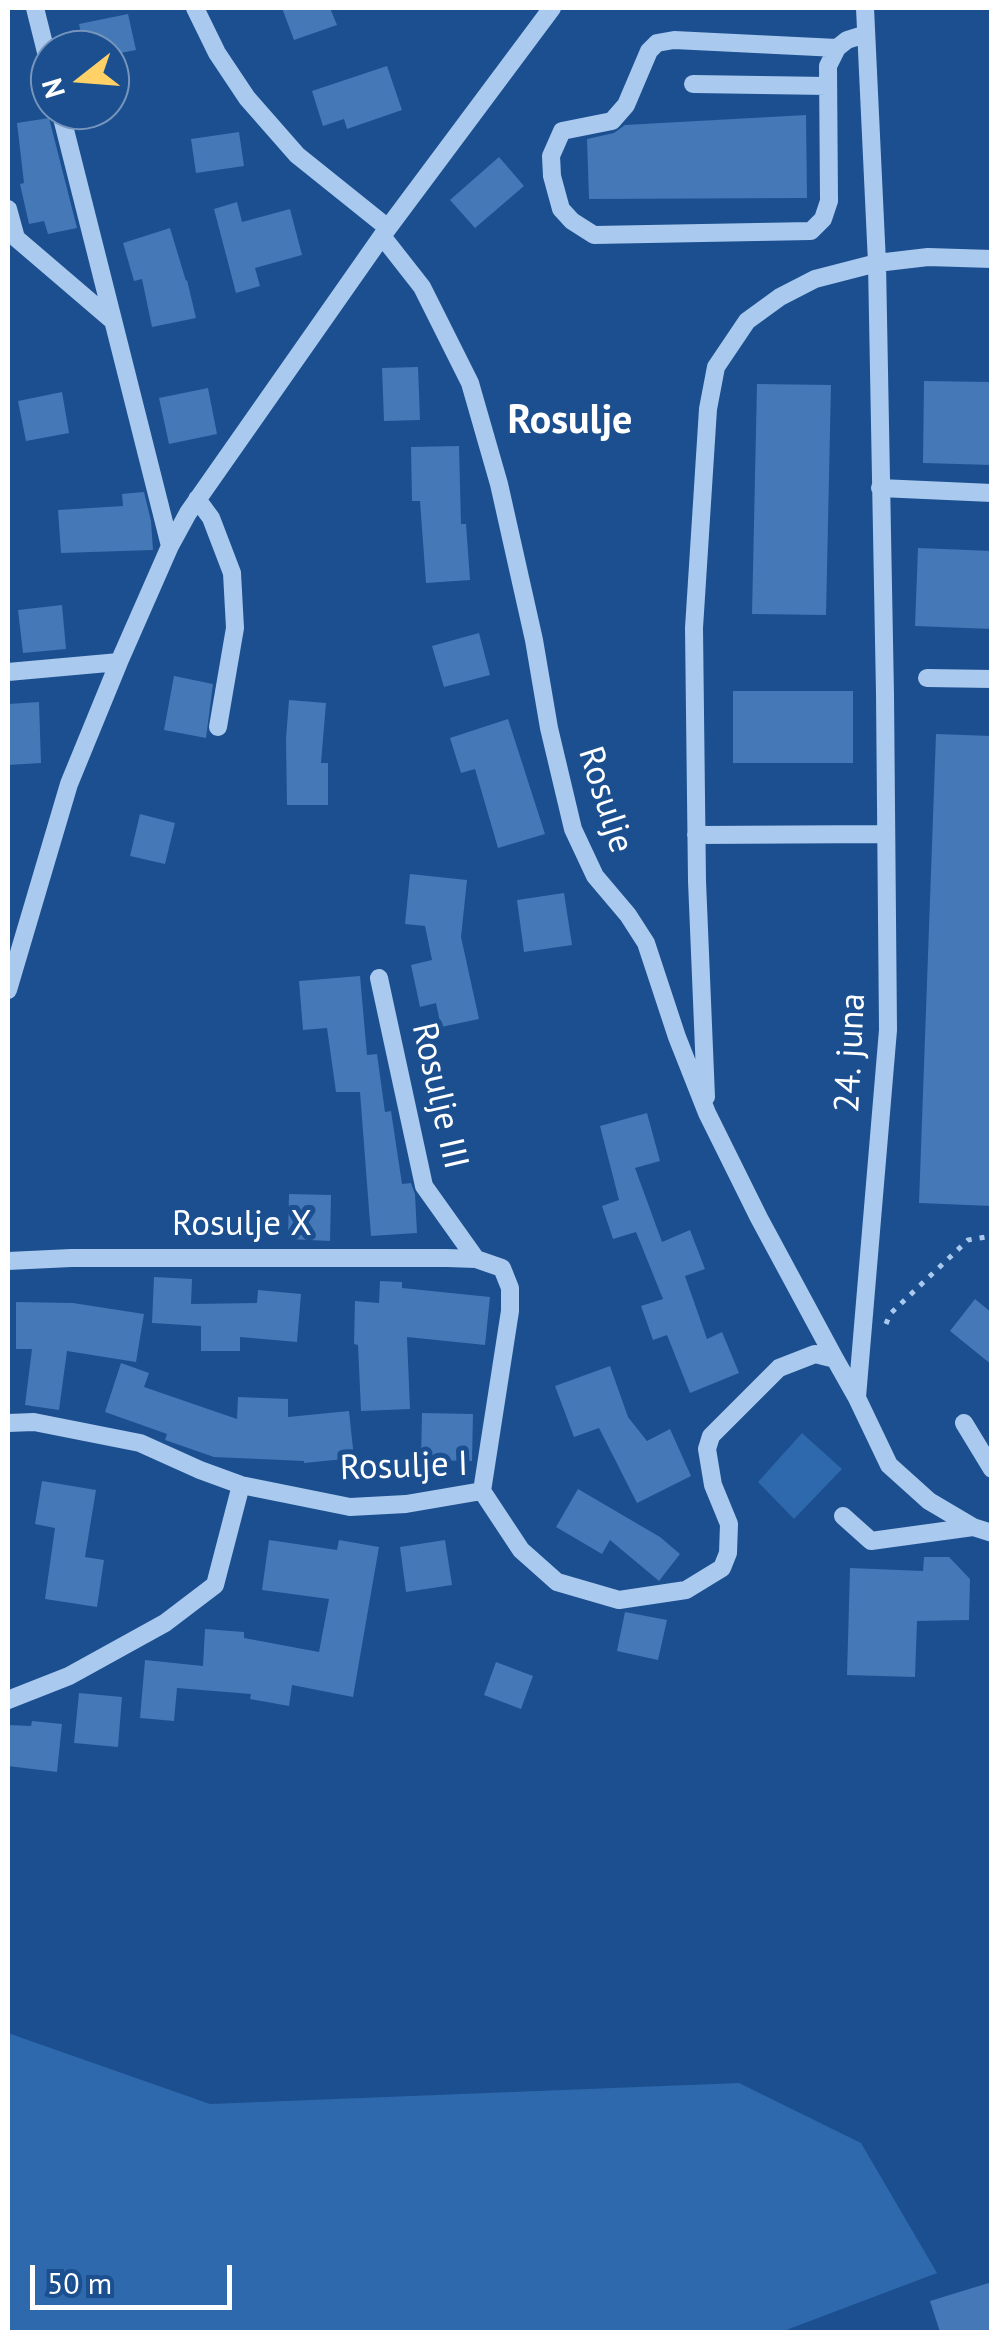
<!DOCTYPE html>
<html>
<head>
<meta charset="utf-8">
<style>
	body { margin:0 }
	#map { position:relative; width:999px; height:2340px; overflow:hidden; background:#1b4f8f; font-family:"PT Sans",sans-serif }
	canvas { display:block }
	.frame { position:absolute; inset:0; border:10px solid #fff; pointer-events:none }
	.north { position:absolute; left:30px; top:30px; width:100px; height:100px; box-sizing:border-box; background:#1b4f8f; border:2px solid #7695bc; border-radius:50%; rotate:253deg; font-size:28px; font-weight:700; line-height:40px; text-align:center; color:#fff }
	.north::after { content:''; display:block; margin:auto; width:35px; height:45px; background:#ffd166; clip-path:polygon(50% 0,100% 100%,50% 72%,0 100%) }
	.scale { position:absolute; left:30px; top:2265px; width:202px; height:45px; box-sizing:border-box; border:5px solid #fff; border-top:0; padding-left:12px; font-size:30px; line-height:35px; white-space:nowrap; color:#fff; -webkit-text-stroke:8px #1b4f8f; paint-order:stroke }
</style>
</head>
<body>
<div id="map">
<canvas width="999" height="2340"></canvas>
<div class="frame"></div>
<div class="north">N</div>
<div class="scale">50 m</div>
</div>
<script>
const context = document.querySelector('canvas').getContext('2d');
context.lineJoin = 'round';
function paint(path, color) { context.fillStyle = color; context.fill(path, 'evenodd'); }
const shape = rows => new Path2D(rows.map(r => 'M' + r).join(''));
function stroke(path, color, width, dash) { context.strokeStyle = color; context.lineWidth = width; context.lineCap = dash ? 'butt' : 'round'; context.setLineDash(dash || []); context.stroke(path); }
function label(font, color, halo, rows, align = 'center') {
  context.font = font + ' "PT Sans",sans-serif'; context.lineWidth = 10; context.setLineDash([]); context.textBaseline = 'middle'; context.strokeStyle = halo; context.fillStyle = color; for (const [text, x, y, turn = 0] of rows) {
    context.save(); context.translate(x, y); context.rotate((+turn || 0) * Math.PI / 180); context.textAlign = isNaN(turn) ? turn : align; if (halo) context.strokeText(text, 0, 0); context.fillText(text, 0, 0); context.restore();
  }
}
paint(shape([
	[802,1433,842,1469,794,1519,758,1482],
	[8,2033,210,2104,739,2083,861,2143,937,2273,781,2332,8,2332]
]), '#2e69ad');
paint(shape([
	[282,8,330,8,337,25,294,40],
	[128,14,136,50,110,55,110,50,85,50,79,24],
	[387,66,402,110,347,129,344,119,323,126,312,91],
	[806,115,807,198,589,199,587,139,614,133,625,125],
	[49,118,77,228,48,234,44,221,29,224,20,184,24,183,17,123],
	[239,132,244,166,196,173,191,139],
	[499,157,524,186,475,228,450,200],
	[237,202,242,222,290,209,302,255,255,268,260,286,236,293,214,209],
	[170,228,186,281,187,280,196,318,152,327,142,279,134,281,123,243],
	[418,367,420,420,384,421,382,368],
	[924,381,992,382,992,465,923,463],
	[757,384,831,385,826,615,752,614],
	[208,388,217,434,169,444,159,398],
	[62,392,69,433,26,441,18,401],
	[459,446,461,524,466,524,470,580,426,583,420,501,412,501,411,447],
	[144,492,151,521,153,550,61,553,58,510,123,506,122,494],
	[918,548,992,551,992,629,915,626],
	[62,605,66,649,23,653,18,610],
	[479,633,490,675,444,687,432,646],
	[174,676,213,684,206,738,164,730],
	[733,691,853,691,853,763,733,763],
	[289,700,326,703,321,763,328,763,328,805,287,805,286,739],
	[39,702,41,763,8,765,8,704],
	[508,719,545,834,498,848,475,769,461,773,450,738],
	[936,734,992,736,992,1206,919,1203],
	[140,814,175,823,165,864,130,856],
	[410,874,467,880,461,937,479,1019,441,1027,436,1003,420,1007,411,965,432,960,425,926,405,924],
	[564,893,572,945,524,952,517,900],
	[360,976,367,1055,377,1054,385,1112,391,1111,402,1184,411,1183,415,1194,417,1233,371,1236,360,1092,336,1092,327,1028,303,1030,299,981],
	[647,1113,660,1161,635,1168,662,1242,690,1230,705,1269,685,1276,707,1339,722,1332,739,1373,690,1393,667,1335,653,1340,641,1306,663,1299,636,1232,613,1239,602,1206,619,1200,600,1126],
	[289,1194,331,1195,330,1241,288,1239],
	[154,1277,192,1279,191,1304,257,1303,258,1290,301,1294,297,1342,240,1337,240,1351,201,1351,201,1326,152,1323],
	[380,1281,402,1282,402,1288,490,1297,485,1345,407,1337,410,1409,361,1411,358,1345,354,1344,355,1301,379,1303],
	[975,1299,992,1313,992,1365,950,1331],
	[16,1302,73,1303,144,1314,136,1362,67,1351,59,1410,25,1405,32,1349,16,1349],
	[121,1363,149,1373,144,1387,237,1419,238,1397,288,1399,288,1417,349,1411,354,1458,304,1463,304,1461,214,1457,165,1440,167,1434,105,1412],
	[610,1366,628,1417,647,1441,670,1429,691,1476,637,1503,599,1428,574,1437,555,1386],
	[422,1413,473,1414,472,1461,421,1460],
	[42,1481,96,1490,85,1557,104,1560,97,1607,45,1599,55,1528,35,1524],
	[578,1489,660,1537,680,1554,659,1581,610,1540,602,1554,556,1527],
	[269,1540,337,1550,339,1540,379,1547,353,1697,292,1685,289,1706,250,1699,251,1694,177,1688,174,1721,140,1718,145,1660,203,1666,205,1629,244,1632,244,1638,319,1652,329,1599,262,1590],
	[445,1540,452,1585,406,1592,400,1547],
	[924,1557,949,1557,970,1579,969,1620,917,1621,915,1677,847,1675,850,1568,923,1571],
	[625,1612,667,1620,658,1660,617,1651],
	[496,1662,533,1676,521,1709,484,1695],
	[79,1693,122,1697,118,1747,74,1743],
	[32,1721,62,1724,57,1772,8,1766,8,1725,31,1726],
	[992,2282,992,2332,940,2332,930,2301]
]), '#4478b7');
stroke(shape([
	[886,1324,890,1314,968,1240,992,1236]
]), '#a9c9ee', 5, [5, 8]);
stroke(shape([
	[35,8,50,68],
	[195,8,217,53,247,98,297,155,388,228],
	[837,48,674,40,657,43,649,51,626,105,612,121,562,131,551,156,552,176,561,209,572,221,594,235,811,231,823,219,829,201,828,66,837,48,847,40,866,34],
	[693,84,828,86],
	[60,110,170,546],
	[8,209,16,238,113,321],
	[382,236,422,287,470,383,499,484,534,640,549,728,573,829,595,876,628,915,646,943,677,1037,707,1113,759,1218,835,1359],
	[880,488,992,493],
	[197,499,211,518,232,573,235,628,218,727],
	[8,672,119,662],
	[927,678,992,679],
	[696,835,886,834],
	[379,978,424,1186,476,1259],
	[8,990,69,784,119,662,170,546,188,513,382,236,552,8],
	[706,1097,697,881,694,628,708,409,716,367,747,321,780,297,815,279,877,263,865,8],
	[8,1261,71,1258,447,1258,476,1259,502,1268,510,1288,510,1311,482,1491],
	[857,1397,888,1030,885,694,877,263,928,257,992,259],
	[8,1423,34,1422,140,1443,200,1470,241,1485,350,1507,406,1504,482,1491,521,1550,557,1582,619,1600,686,1590,722,1568,728,1553,729,1524,713,1485,707,1449,711,1436,779,1368,815,1354,835,1359,857,1398,889,1465,929,1501,973,1527,992,1533],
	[964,1423,992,1469],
	[843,1516,871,1541,973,1527],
	[8,1700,69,1676,165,1623,215,1585,241,1485]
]), '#a9c9ee', 18);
label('35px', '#fff', '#1b4f8f', [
	["Rosulje",605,800,72],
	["24. juna",851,1053,-87],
	["Rosulje III",439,1096,77],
	["Rosulje X",242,1225],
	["Rosulje I",404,1467,-2]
]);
label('bold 40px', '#fff', '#1b4f8f', [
	["Rosulje",570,422]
]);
</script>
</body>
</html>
